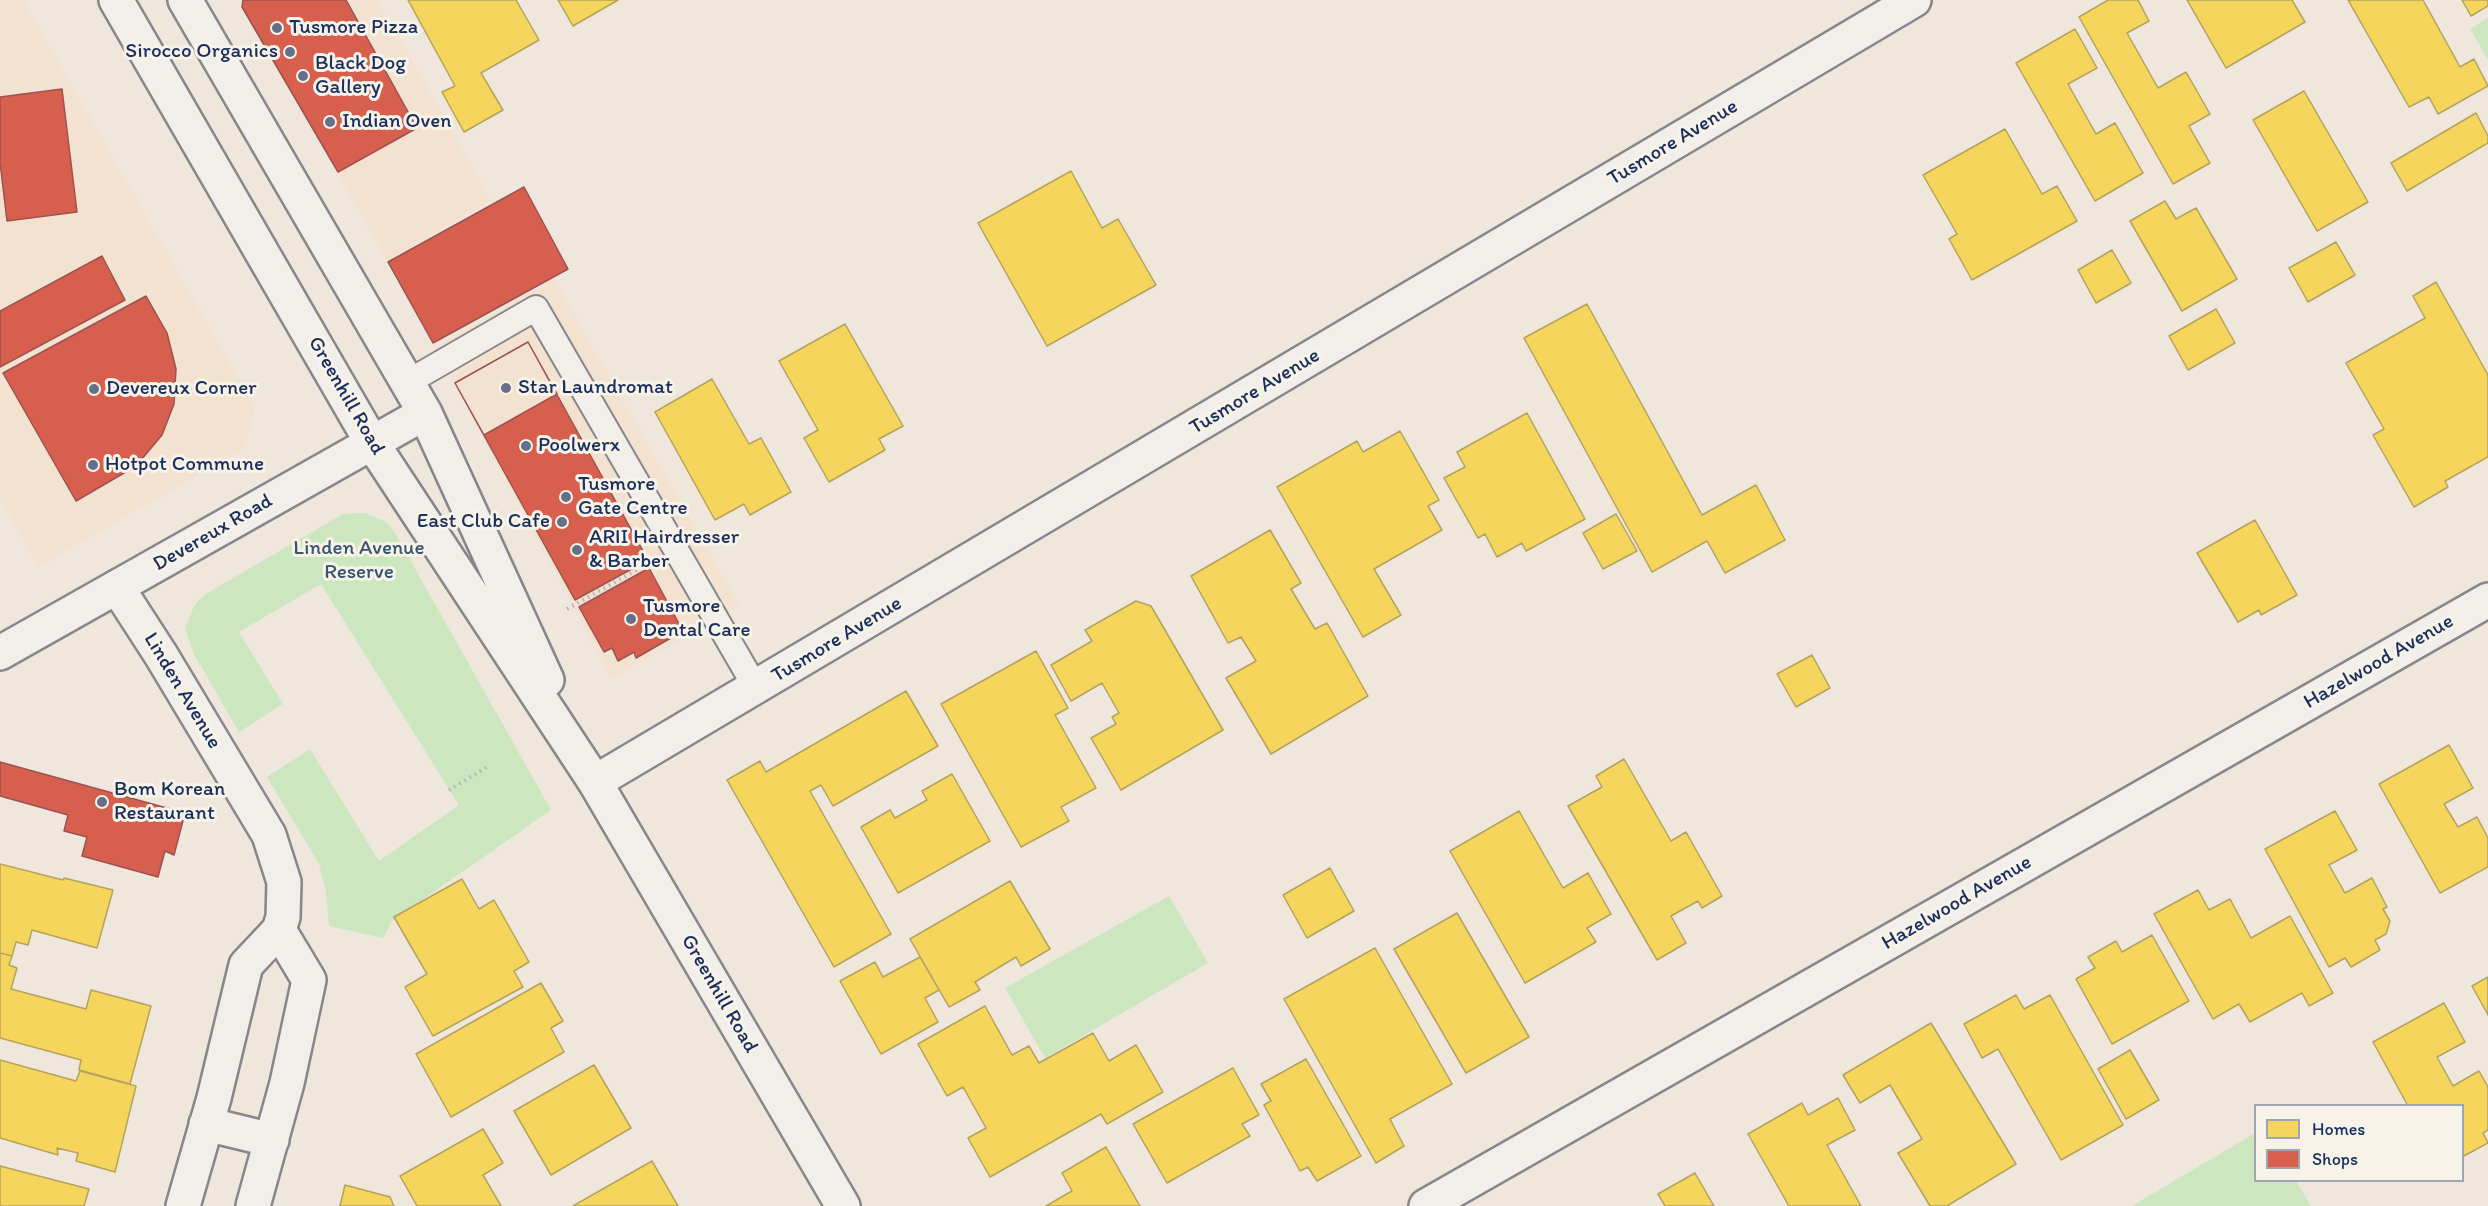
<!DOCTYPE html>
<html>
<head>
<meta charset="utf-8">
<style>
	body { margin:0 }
	#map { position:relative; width:2488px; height:1206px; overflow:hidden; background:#efe6dc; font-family:Itim,sans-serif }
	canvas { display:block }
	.legend { position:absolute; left:2254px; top:1104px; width:210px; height:78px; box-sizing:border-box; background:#f7f3e8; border:2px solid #9fa5b1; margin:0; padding:8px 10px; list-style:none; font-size:18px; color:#1b2f5e }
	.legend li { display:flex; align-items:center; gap:12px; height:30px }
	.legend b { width:30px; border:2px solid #9fa5b1 }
</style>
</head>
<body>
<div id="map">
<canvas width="2488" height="1206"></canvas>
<ul class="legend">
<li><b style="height:16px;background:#f6d55c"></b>Homes</li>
<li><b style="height:16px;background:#d6604d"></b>Shops</li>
</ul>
</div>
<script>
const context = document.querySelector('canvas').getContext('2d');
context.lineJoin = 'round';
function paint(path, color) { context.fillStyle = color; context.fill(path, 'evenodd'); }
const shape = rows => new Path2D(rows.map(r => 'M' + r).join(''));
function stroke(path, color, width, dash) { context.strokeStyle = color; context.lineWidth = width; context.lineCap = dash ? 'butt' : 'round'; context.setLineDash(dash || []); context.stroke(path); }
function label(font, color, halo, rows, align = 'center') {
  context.font = font + ' Itim,sans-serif'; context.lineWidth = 6; context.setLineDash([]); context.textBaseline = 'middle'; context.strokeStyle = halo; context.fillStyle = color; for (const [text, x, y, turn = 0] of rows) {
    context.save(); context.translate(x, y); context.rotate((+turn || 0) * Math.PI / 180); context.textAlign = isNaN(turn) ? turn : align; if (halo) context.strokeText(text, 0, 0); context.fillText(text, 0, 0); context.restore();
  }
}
paint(shape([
	[0,0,23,0,255,407,244,449,38,567,0,499],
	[243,0,378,0,491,200,388,262,242,7],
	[554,279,739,605,612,679,435,347]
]), '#f3e2d0');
paint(shape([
	[2488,18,2488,60,2470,29],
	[365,513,386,522,395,533,551,810,392,921,383,938,329,926,326,892,319,864,267,777,310,749,379,861,459,805,321,584,239,632,283,704,239,732,194,654,185,629,194,606,204,595,343,514],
	[1169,896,1208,963,1045,1058,1005,988],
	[2255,1133,2256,1180,2296,1181,2311,1206,2132,1206]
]), '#cce7c0');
const homes = shape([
	[408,0,516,0,539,40,481,73,503,110,464,132,442,92,455,86,408,0],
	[558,0,618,0,573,26,558,0],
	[2108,0,2138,0,2149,21,2127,33,2158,88,2186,72,2210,114,2189,126,2210,163,2173,184,2079,17,2108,0],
	[2187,0,2292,0,2305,22,2226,68,2187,0],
	[2348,0,2423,0,2460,67,2474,59,2488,86,2438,114,2429,97,2409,107,2348,0],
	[2462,0,2488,0,2488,6,2471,16,2462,0],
	[2075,29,2097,68,2068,84,2096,134,2115,123,2143,173,2095,201,2016,63,2075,29],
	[2304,91,2368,202,2317,231,2253,120,2304,91],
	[2476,113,2488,136,2488,143,2407,191,2391,163,2476,113],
	[2005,129,2042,194,2057,186,2077,221,1972,280,1949,239,1957,234,1923,175,2005,129],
	[1071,171,1102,228,1118,219,1156,285,1047,346,978,223,1071,171],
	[2165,201,2176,219,2196,208,2237,279,2182,311,2130,221,2165,201],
	[2336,242,2355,275,2308,302,2289,268,2336,242],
	[2112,250,2131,283,2096,303,2078,270,2112,250],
	[2436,282,2488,375,2488,457,2445,481,2448,487,2414,507,2373,435,2384,429,2346,363,2425,318,2413,296,2436,282],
	[1587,304,1702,515,1756,485,1785,540,1725,573,1707,541,1652,572,1524,338,1587,304],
	[2216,309,2235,343,2188,370,2169,336,2216,309],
	[845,324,903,426,879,439,885,450,829,482,804,438,818,430,779,361,845,324],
	[712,379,749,444,761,438,791,492,750,515,744,504,715,520,655,412,712,379],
	[1527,413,1585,519,1526,551,1522,543,1497,557,1485,534,1478,538,1444,478,1465,467,1457,452,1527,413],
	[1400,431,1439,500,1428,506,1442,530,1374,569,1401,615,1363,637,1277,487,1357,441,1363,452,1400,431],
	[1616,514,1637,551,1603,569,1583,533,1616,514],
	[2255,520,2297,595,2261,615,2259,610,2238,622,2197,553,2255,520],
	[1270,530,1301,583,1291,589,1315,629,1327,623,1368,696,1271,754,1226,678,1256,661,1241,637,1228,643,1191,576,1270,530],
	[1136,601,1151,606,1223,730,1121,790,1091,738,1116,724,1112,717,1119,713,1102,683,1071,701,1051,665,1092,641,1085,630,1136,601],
	[1036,651,1068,708,1055,715,1096,788,1061,807,1069,821,1021,847,941,704,1036,651],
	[1812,655,1830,688,1796,707,1777,674,1812,655],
	[906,691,938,746,833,806,821,785,810,791,891,934,834,967,727,780,760,761,766,772,906,691],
	[2449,745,2473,788,2444,804,2458,827,2477,817,2488,838,2488,867,2440,893,2379,784,2449,745],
	[1624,759,1671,841,1686,832,1722,896,1702,908,1698,901,1671,916,1686,943,1657,960,1568,806,1602,787,1596,776,1624,759],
	[952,774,990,841,898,893,861,827,890,810,895,818,927,800,922,791,952,774],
	[1519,811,1563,888,1588,873,1611,914,1587,928,1596,942,1525,983,1450,851,1519,811],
	[2335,811,2357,850,2329,865,2345,893,2372,878,2387,907,2383,909,2390,921,2386,934,2375,940,2380,950,2351,967,2345,958,2329,967,2265,849,2335,811],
	[0,864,63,880,64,878,113,890,97,948,32,930,28,945,16,942,12,956,0,953,0,864],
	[1330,868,1354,911,1307,938,1283,895,1330,868],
	[462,879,479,909,494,900,529,962,514,971,523,987,433,1036,405,987,427,974,394,917,462,879],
	[1010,881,1050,949,1021,966,1016,957,975,982,980,990,949,1007,910,939,1010,881],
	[2198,890,2209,910,2230,899,2251,938,2290,916,2333,993,2309,1006,2302,993,2250,1022,2239,1004,2213,1019,2154,914,2198,890],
	[1457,913,1529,1037,1466,1073,1394,949,1457,913],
	[2152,935,2189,1001,2112,1044,2076,979,2095,968,2088,957,2116,941,2122,952,2152,935],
	[1375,948,1452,1084,1390,1119,1404,1146,1376,1163,1284,999,1375,948],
	[0,953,12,956,9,965,17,968,11,989,86,1009,91,990,151,1006,130,1084,79,1070,81,1060,0,1038,0,953],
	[920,957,939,990,925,998,938,1022,881,1054,840,981,875,962,883,977,920,957],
	[2488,977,2488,1015,2472,986,2488,977],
	[541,983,563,1021,551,1028,564,1052,451,1117,416,1054,541,983],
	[2016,995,2024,1009,2050,995,2123,1125,2061,1160,1998,1049,1982,1058,1964,1024,2016,995],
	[2444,1003,2465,1042,2437,1057,2453,1086,2479,1071,2488,1087,2488,1130,2483,1133,2488,1143,2462,1157,2462,1106,2408,1106,2373,1042,2444,1003],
	[985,1006,1012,1055,1029,1046,1039,1063,1093,1033,1109,1061,1136,1045,1163,1092,1107,1124,1101,1114,990,1177,968,1138,986,1128,963,1087,947,1096,918,1044,985,1006],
	[1931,1023,2016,1164,1947,1206,1930,1206,1898,1153,1922,1139,1890,1085,1860,1103,1843,1075,1931,1023],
	[2130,1050,2159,1100,2126,1119,2098,1069,2130,1050],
	[1306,1059,1361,1156,1317,1181,1308,1167,1300,1171,1264,1105,1271,1101,1261,1084,1306,1059],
	[0,1060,76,1081,80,1071,136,1086,115,1172,76,1161,78,1153,57,1148,58,1155,0,1138,0,1060],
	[594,1065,631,1128,551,1175,514,1111,594,1065],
	[1233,1068,1259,1115,1242,1124,1250,1136,1167,1183,1133,1124,1233,1068],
	[1838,1098,1855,1130,1827,1145,1861,1206,1789,1206,1748,1134,1802,1103,1808,1115,1838,1098],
	[483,1129,503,1163,483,1175,501,1206,417,1206,400,1176,483,1129],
	[1106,1147,1140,1206,1046,1206,1072,1191,1062,1173,1106,1147],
	[652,1161,678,1206,573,1206,652,1161],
	[0,1166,89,1189,84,1206,0,1206,0,1166],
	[1695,1173,1714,1206,1665,1206,1658,1194,1695,1173],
	[345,1185,390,1197,394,1206,340,1206,345,1185]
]);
paint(homes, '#f6d55c');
stroke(homes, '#b4a35d', 1.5);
const shops = shape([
	[243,0,346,0,417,128,338,172,242,7,243,0],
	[62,89,77,212,7,221,0,162,0,97,62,89],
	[524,187,568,269,433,343,388,262,524,187],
	[102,256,125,300,0,367,0,311,102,256],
	[146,296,167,333,176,369,174,404,162,435,136,466,76,501,3,373,146,296],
	[528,342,557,394,484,435,455,383,528,342],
	[528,342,648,560,575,600,455,383,528,342],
	[649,568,683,631,636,658,634,652,618,661,612,648,604,652,579,607,649,568],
	[0,762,185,813,174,855,165,851,158,877,82,856,87,837,64,831,68,815,0,796,0,762]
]);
paint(shops, '#d6604d');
stroke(shops, '#9e5152', 1.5);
const lane = shape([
	[408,382,536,308,756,688]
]);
const street = shape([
	[117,587,161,655,269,835,284,882,283,917,279,930,246,965,214,1098,183,1206],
	[595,782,1914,0],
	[206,1124,272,1140],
	[253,1206,287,1083,309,980,279,930],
	[1426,1206,2488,600]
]);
const secondary = shape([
	[116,0,372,443,595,782,843,1206],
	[185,0,425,413,547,680],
	[0,653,425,413]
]);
stroke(lane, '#86868b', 28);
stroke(street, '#86868b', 38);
stroke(secondary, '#86868b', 38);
stroke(shape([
	[567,609,647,564],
	[449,790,487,767]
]), '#b0b0b2', 4, [1.5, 4.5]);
stroke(lane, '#f2efea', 24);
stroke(street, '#f2efea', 33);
stroke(secondary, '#f2efea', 33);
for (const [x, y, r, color] of [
	[277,28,6,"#656f8a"],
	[290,52,6,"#656f8a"],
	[303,76,6,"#656f8a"],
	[330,122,6,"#656f8a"],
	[506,388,6,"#656f8a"],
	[94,389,6,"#656f8a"],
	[526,446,6,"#656f8a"],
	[93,465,6,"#656f8a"],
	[566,497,6,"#656f8a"],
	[562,522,6,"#656f8a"],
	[577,550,6,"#656f8a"],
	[631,619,6,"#656f8a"],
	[102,802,6,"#656f8a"]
]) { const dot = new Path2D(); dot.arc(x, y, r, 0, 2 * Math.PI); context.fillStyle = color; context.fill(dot); stroke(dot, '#f7f3e8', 2); }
label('21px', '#1b2f5e', '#f7f3e8', [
	["Tusmore Pizza",289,28],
	["Sirocco Organics",278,52,"right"],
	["Black Dog",315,64],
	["Gallery",315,88],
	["Indian Oven",342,122],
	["Star Laundromat",518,388],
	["Devereux Corner",106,389],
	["Poolwerx",538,446],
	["Hotpot Commune",105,465],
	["Tusmore",578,485],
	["Gate Centre",578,509],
	["East Club Cafe",550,522,"right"],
	["ARII Hairdresser",589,538],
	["& Barber",589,562],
	["Tusmore",643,607],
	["Dental Care",643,631],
	["Bom Korean",114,790],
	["Restaurant",114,814]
], 'left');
label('21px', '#1b2f5e', '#f7f3e8', [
	["Tusmore Avenue",1673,143,-31],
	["Tusmore Avenue",1255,392,-31],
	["Greenhill Road",346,396,60],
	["Devereux Road",213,533,-30],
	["Tusmore Avenue",837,640,-31],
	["Hazelwood Avenue",2379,662,-30],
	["Linden Avenue",182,691,59],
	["Hazelwood Avenue",1957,903,-30],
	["Greenhill Road",719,994,60]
]);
label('21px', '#39546d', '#f7f3e8', [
	["Linden Avenue",359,549],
	["Reserve",359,573]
]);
</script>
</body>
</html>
